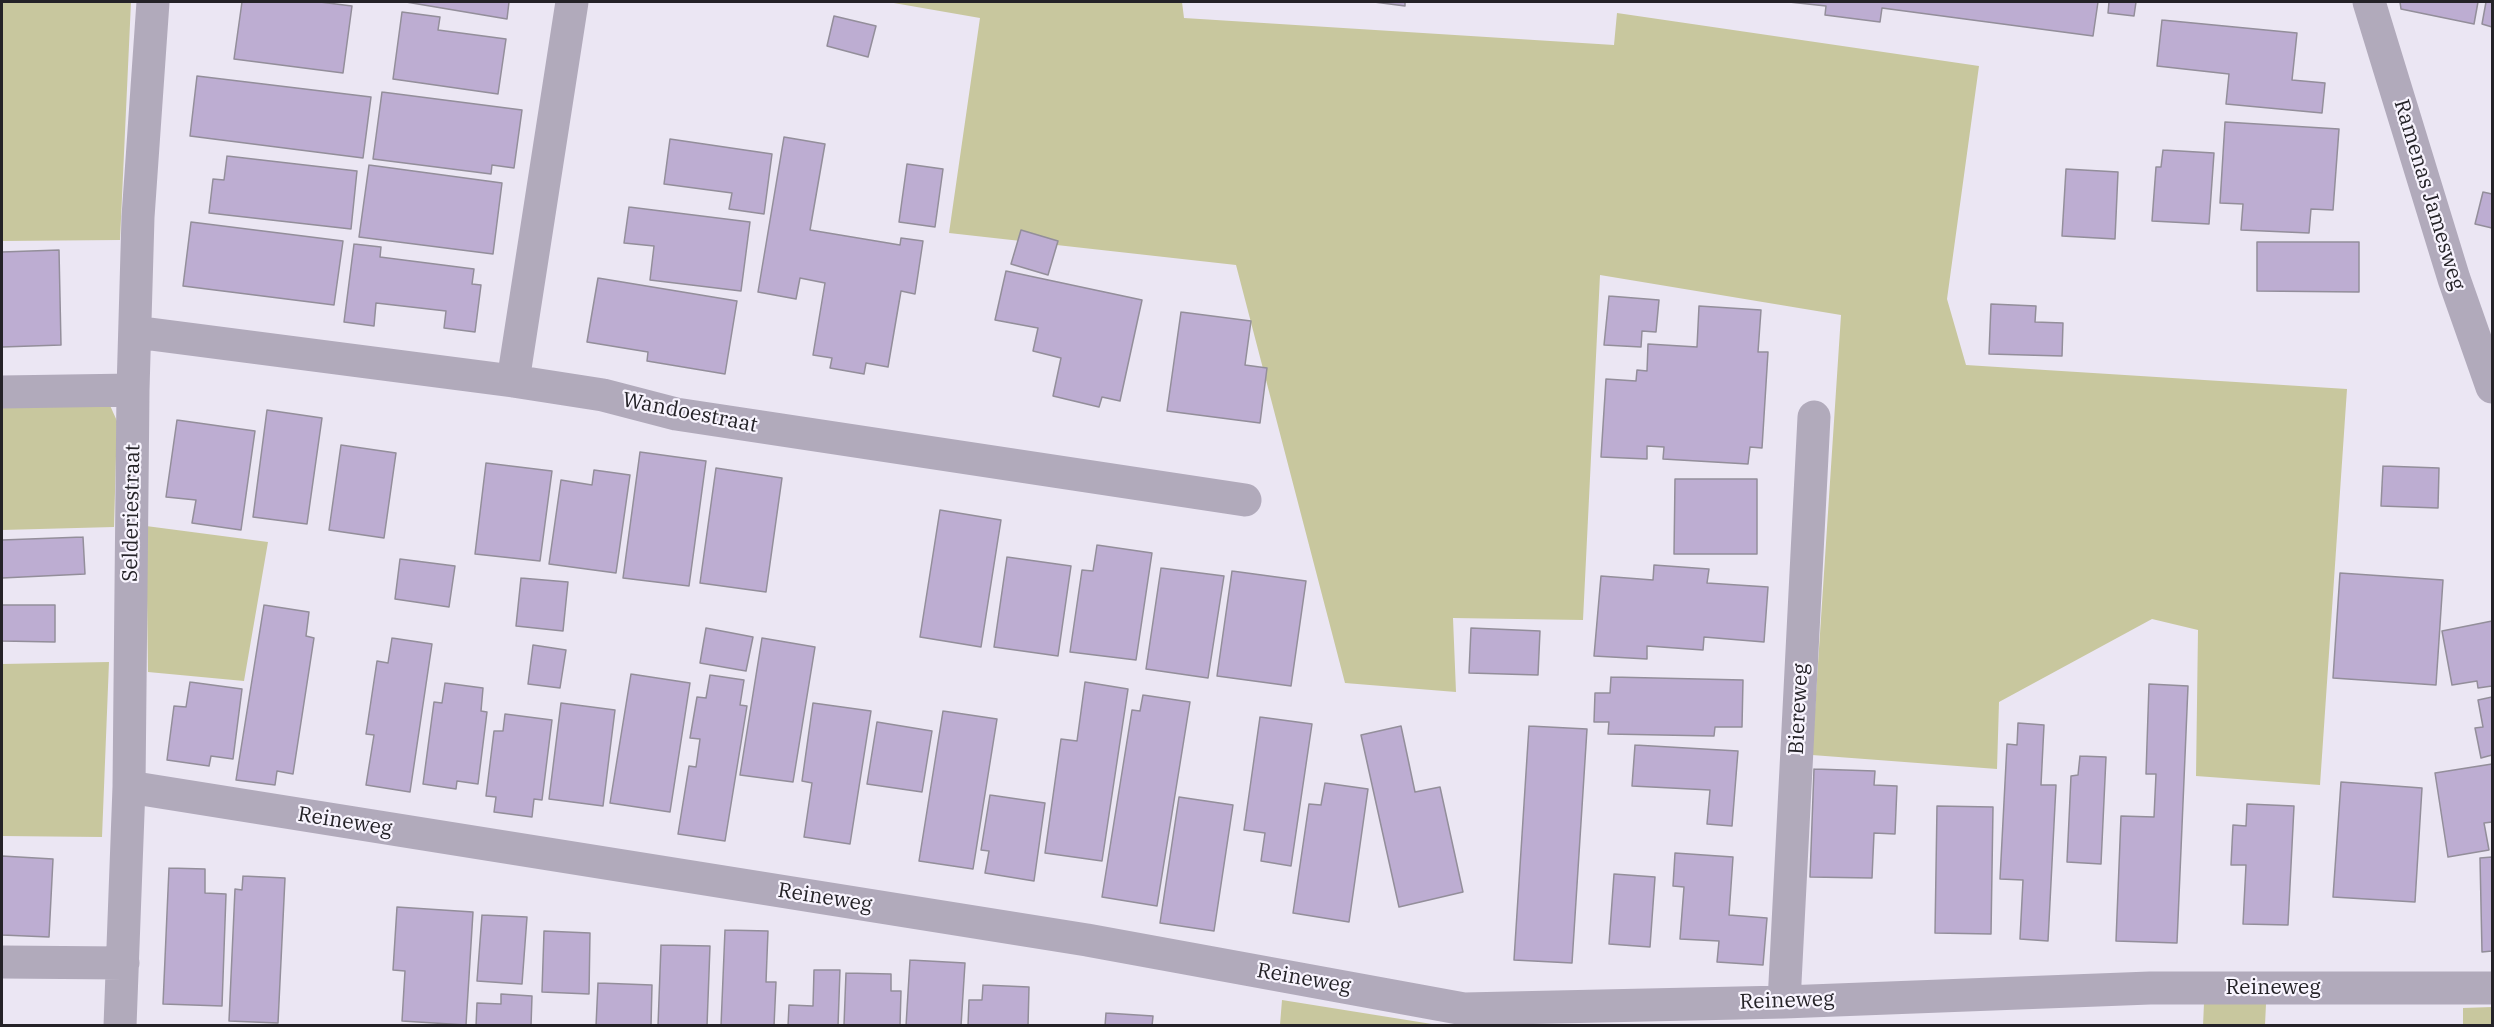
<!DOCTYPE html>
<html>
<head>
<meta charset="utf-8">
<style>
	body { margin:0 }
	#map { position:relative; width:2494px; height:1027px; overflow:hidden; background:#ebe6f3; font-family:"IBM Plex Serif",serif }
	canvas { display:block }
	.frame { position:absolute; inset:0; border:3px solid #242227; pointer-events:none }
</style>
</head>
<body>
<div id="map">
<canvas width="2494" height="1027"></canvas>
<div class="frame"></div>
</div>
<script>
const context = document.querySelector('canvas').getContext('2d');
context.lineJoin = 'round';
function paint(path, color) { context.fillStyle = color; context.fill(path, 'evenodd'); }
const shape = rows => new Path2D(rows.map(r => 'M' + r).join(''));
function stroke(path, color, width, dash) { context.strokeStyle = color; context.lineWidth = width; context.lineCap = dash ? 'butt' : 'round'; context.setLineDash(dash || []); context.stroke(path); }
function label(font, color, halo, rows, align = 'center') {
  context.font = font + ' "IBM Plex Serif",serif'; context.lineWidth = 4.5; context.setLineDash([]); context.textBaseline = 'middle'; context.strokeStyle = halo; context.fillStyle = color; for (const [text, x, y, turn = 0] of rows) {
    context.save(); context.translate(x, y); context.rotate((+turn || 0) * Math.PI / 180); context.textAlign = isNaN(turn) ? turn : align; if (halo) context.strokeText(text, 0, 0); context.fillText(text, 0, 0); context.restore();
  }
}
paint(shape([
	[2,2,131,2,120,240,2,241],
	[888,2,1182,2,1184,18,1614,45,1617,13,1979,66,1947,299,1966,365,2347,389,2320,785,2196,776,2198,630,2152,619,1999,702,1997,769,1812,755,1841,315,1600,275,1583,620,1453,618,1456,692,1345,683,1236,265,949,233,980,18],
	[108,401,117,421,114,527,2,530,2,404],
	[146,526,268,542,244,681,148,672],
	[109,662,102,837,2,836,2,664],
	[1282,1000,1438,1025,1280,1025],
	[2204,1003,2266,1004,2265,1025,2203,1026],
	[2492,1007,2492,1025,2463,1025,2463,1008]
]), '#c8c79e');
const building = shape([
	[242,2,320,2,352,6,343,73,234,59,242,2],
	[406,2,509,2,507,19,406,2],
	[1374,2,1405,2,1405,6,1374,2],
	[1789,2,2098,2,2093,36,1882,8,1880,22,1825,15,1826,6,1789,2],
	[2109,2,2136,2,2134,16,2108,13,2109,2],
	[2400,2,2478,2,2474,24,2401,9,2400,2],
	[2486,2,2492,2,2492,27,2482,24,2486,2],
	[402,12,440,17,438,30,506,39,498,94,393,79,402,12],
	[834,16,876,26,868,57,827,46,834,16],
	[2162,20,2297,33,2292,80,2325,83,2322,113,2226,104,2229,74,2157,66,2162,20],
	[197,76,371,97,363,158,190,136,197,76],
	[382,92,522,110,514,168,492,165,491,174,373,159,382,92],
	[2225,122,2339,129,2333,210,2311,209,2309,233,2241,230,2243,204,2220,203,2225,122],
	[784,137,825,144,810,230,900,245,901,238,923,241,915,294,901,291,888,367,866,363,864,374,830,368,832,358,813,355,825,283,800,278,796,299,758,292,784,137],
	[670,139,772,154,764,214,729,209,732,193,664,184,670,139],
	[2163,150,2214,153,2209,224,2152,221,2156,167,2161,167,2163,150],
	[227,156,357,171,351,229,209,213,213,179,224,180,227,156],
	[907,164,943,169,935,227,899,222,907,164],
	[369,165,502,183,493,254,359,237,369,165],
	[2066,169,2118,172,2115,239,2062,236,2066,169],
	[2483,192,2492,194,2492,228,2475,224,2483,192],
	[629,207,750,222,741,291,650,280,654,246,624,243,629,207],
	[191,222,343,241,334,305,183,286,191,222],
	[1021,230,1058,241,1048,275,1011,264,1021,230],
	[2257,242,2359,242,2359,292,2257,291,2257,242],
	[354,244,381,247,380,257,474,269,472,284,481,285,475,332,444,328,446,311,376,303,374,326,344,322,354,244],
	[59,250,61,345,2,347,2,252,59,250],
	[1006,271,1142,300,1120,401,1102,397,1099,407,1053,396,1061,358,1033,351,1038,328,995,320,1006,271],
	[598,278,737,301,725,374,647,361,648,352,587,342,598,278],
	[1609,296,1659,300,1656,332,1642,331,1641,347,1604,345,1609,296],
	[1991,304,2036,306,2035,322,2063,323,2062,356,1989,354,1991,304],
	[1699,306,1761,310,1758,352,1768,352,1762,448,1750,447,1748,464,1663,459,1664,447,1647,446,1647,459,1601,457,1606,379,1636,381,1637,370,1647,371,1648,344,1697,347,1699,306],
	[1181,312,1251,321,1245,365,1267,368,1260,423,1167,411,1181,312],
	[267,410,322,418,307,524,253,517,267,410],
	[177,420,255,431,241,530,192,523,196,500,166,497,177,420],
	[341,445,396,453,384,538,329,530,341,445],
	[640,452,706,461,689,586,623,578,640,452],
	[486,463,552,471,540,561,475,554,486,463],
	[2383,466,2439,468,2438,508,2381,506,2383,466],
	[716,468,782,478,766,592,700,583,716,468],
	[594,470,630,475,616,573,549,564,561,480,592,485,594,470],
	[1675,479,1757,479,1757,554,1674,554,1675,479],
	[940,510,1001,520,981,647,920,637,940,510],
	[83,537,85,574,2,578,2,540,83,537],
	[1097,545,1152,553,1136,660,1070,652,1082,570,1093,571,1097,545],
	[1007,557,1071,566,1058,656,994,647,1007,557],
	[400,559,455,566,449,607,395,599,400,559],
	[1654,565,1709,569,1707,583,1768,587,1764,642,1704,637,1703,650,1647,646,1647,659,1594,656,1601,576,1653,580,1654,565],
	[1161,568,1224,576,1208,678,1146,669,1161,568],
	[1232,571,1306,581,1291,686,1217,676,1232,571],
	[2340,573,2443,580,2436,685,2333,678,2340,573],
	[521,578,568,582,563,631,516,626,521,578],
	[2,605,55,605,55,642,2,641,2,605],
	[264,605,309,612,306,636,314,638,293,774,277,771,275,785,236,780,264,605],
	[2492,621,2492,686,2478,688,2477,681,2452,685,2442,631,2492,621],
	[706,628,753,637,746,671,700,663,706,628],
	[1471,628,1540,631,1538,675,1469,673,1471,628],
	[392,638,432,644,410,792,366,785,374,735,366,734,377,661,388,663,392,638],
	[762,638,815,647,793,782,740,775,762,638],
	[533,645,566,650,560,688,528,684,533,645],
	[631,674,690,683,670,812,610,803,631,674],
	[710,675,744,680,740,705,747,706,725,841,678,834,689,766,696,767,700,739,690,738,697,697,706,698,710,675],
	[1611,677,1743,680,1742,727,1715,727,1714,736,1608,734,1609,722,1594,722,1595,693,1610,693,1611,677],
	[190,682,242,689,233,759,211,756,209,766,167,760,174,706,186,707,190,682],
	[1085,682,1128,689,1102,861,1045,853,1061,739,1077,741,1085,682],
	[445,683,483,688,481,711,487,712,478,784,457,781,456,789,423,784,434,702,442,703,445,683],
	[2149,684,2188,686,2177,943,2116,941,2121,816,2154,817,2156,774,2146,774,2149,684],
	[1143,695,1190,702,1157,906,1102,897,1132,710,1140,711,1143,695],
	[2492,697,2492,755,2481,758,2475,728,2483,727,2478,700,2492,697],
	[561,703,615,710,603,806,549,799,561,703],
	[813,703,871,711,850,844,804,837,812,783,802,781,813,703],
	[943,711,997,719,973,869,919,861,943,711],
	[505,714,552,720,542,800,534,799,532,817,494,812,496,797,486,796,494,731,503,731,505,714],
	[1260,717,1312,724,1291,866,1261,861,1265,833,1244,830,1260,717],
	[877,722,932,731,922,792,867,784,877,722],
	[2018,723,2044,725,2041,785,2056,785,2048,941,2020,939,2023,880,2000,879,2007,744,2017,745,2018,723],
	[1401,726,1415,792,1440,787,1463,892,1399,907,1361,735,1401,726],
	[1529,726,1587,729,1572,963,1514,960,1529,726],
	[1635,745,1738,751,1732,826,1707,824,1710,790,1632,786,1635,745],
	[2080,756,2106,757,2101,864,2067,862,2071,776,2078,775,2080,756],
	[2492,764,2492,822,2484,823,2489,850,2448,857,2435,773,2492,764],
	[1814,769,1875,771,1874,785,1897,786,1895,834,1874,833,1872,878,1810,877,1814,769],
	[2341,782,2422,788,2415,902,2333,897,2341,782],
	[1325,783,1368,789,1349,922,1293,913,1309,804,1321,805,1325,783],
	[990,795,1045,803,1034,881,985,873,989,851,981,850,990,795],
	[1179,797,1233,805,1214,931,1160,923,1179,797],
	[2247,804,2294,806,2288,925,2243,924,2246,865,2231,865,2233,825,2246,826,2247,804],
	[1937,806,1993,807,1991,934,1935,933,1937,806],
	[1675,853,1733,857,1729,915,1767,918,1763,965,1717,962,1719,941,1680,939,1684,887,1673,886,1675,853],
	[2,856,53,859,49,937,2,935,2,856],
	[2492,857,2492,951,2482,952,2480,858,2492,857],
	[169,868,205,869,205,893,226,894,222,1006,163,1004,169,868],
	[1614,874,1655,877,1650,947,1609,944,1614,874],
	[243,876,285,878,278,1023,229,1021,235,889,242,890,243,876],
	[397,907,473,912,466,1025,402,1021,405,971,393,970,397,907],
	[482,915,527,917,522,984,477,981,482,915],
	[725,930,768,931,766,982,776,982,774,1026,721,1026,725,930],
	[544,931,590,933,589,994,542,992,544,931],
	[661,945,710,946,707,1026,658,1026,661,945],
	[910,960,965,963,961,1026,906,1026,910,960],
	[814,970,840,970,838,1026,788,1026,789,1005,813,1006,814,970],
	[846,973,891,974,891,991,901,991,900,1026,844,1025,846,973],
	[598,983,652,985,651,1026,596,1026,598,983],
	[983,985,1029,987,1028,1026,968,1026,969,1000,982,1000,983,985],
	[501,994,532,996,531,1026,476,1026,477,1003,501,1004,501,994],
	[1106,1013,1153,1016,1152,1026,1105,1026,1106,1013]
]);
paint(building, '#bdadd2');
stroke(building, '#938e9a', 1.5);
stroke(shape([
	[2369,2,2454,279,2492,387],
	[135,332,513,381,603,395,676,414,1245,500],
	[513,381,572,2],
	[2,392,133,390],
	[129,787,1087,940,1464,1009,1784,1002,2150,988,2492,988],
	[2,962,123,963],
	[1784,1002,1814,417],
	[120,1026,129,787,133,390,138,217,153,2]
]), '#b1aabb', 33);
label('21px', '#242227', '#f8f4fe', [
	["Ramenas Jamesweg",2429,195,73],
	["Wandoestraat",690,413,11],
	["Selderiestraat",132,513,-89],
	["Biereweg",1799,709,-87],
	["Reineweg",345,822,9],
	["Reineweg",825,898,9],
	["Reineweg",1304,979,10],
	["Reineweg",2273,988],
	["Reineweg",1787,1001,-2]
]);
</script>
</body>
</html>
